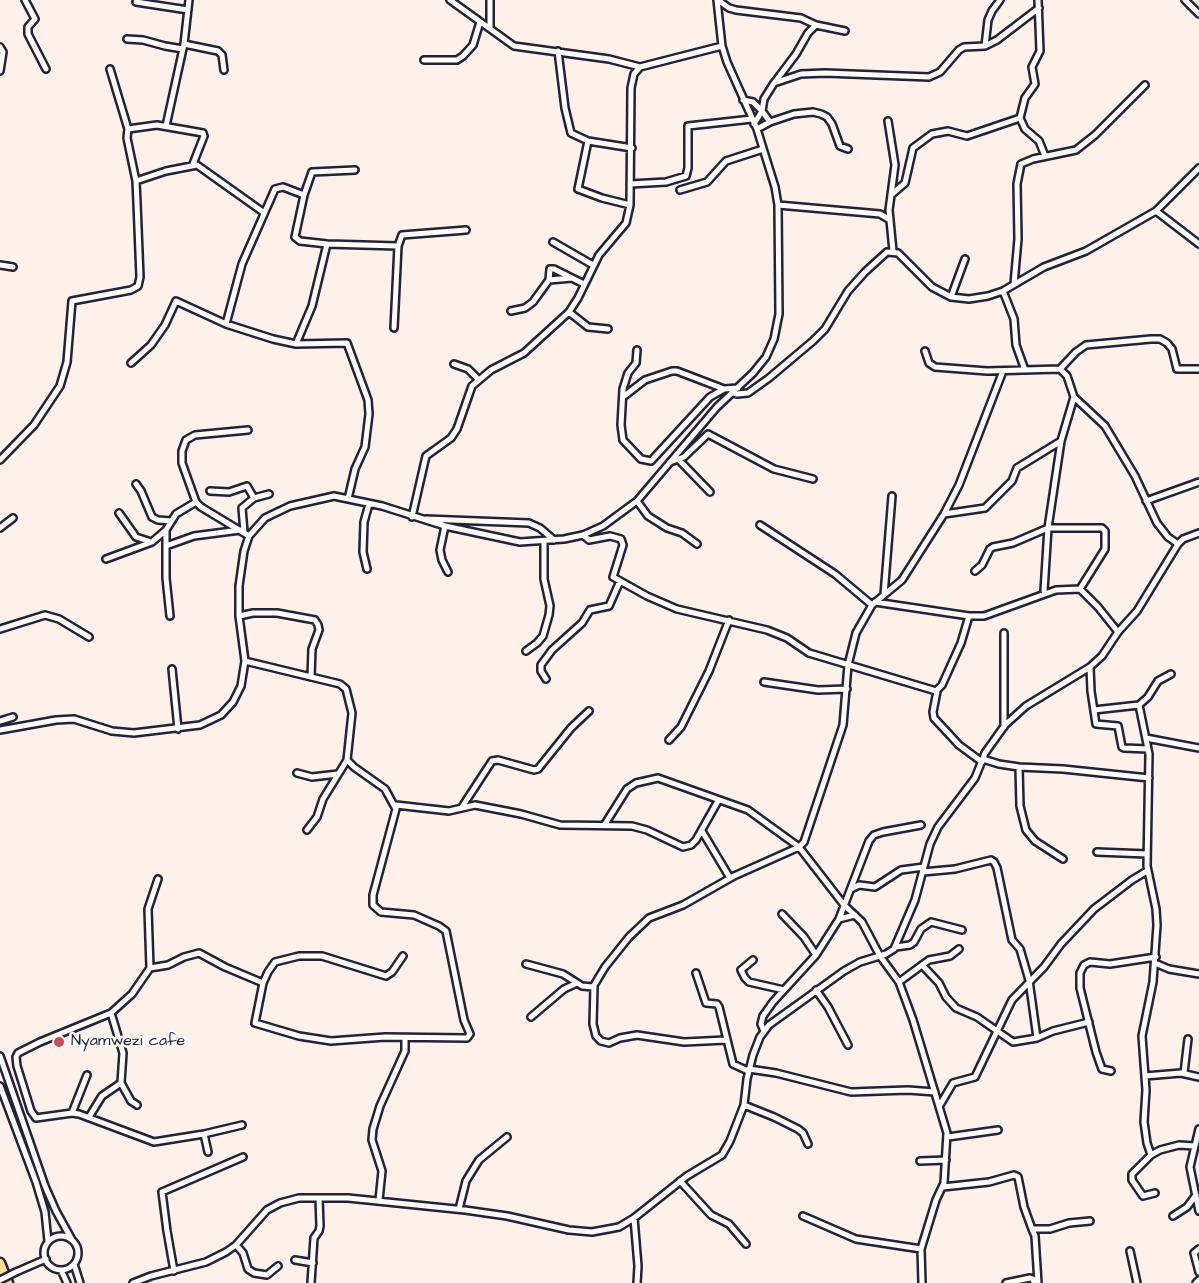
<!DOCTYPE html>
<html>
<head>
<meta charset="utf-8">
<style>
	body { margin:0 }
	canvas { display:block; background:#fdf1e9 }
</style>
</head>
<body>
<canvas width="1199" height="1283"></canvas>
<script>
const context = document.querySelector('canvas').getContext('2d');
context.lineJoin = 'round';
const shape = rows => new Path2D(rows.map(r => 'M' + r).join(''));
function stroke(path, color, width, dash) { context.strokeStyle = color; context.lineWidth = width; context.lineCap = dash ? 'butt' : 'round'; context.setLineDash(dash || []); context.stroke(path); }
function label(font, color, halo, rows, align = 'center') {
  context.font = font + ' "Architects Daughter",sans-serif'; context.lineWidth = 5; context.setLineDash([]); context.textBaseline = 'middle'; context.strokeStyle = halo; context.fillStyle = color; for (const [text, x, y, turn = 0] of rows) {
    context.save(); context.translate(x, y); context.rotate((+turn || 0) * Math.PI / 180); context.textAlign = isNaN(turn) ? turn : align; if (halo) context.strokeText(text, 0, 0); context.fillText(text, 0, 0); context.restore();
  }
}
const minor = shape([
	[25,0,35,19,28,27,28,34,46,69],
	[450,0,514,46,609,59,640,67],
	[490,0,490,28],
	[718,0,729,8,736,10,801,18,816,25],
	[1038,0,1040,51,1032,67,1035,84,1025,98,1020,118,1025,129,1039,141,1045,156],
	[1185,0,1199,14],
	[136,2,188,10],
	[127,39,143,40,165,46,183,49],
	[184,44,218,51,222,55,224,70],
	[985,46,988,20,992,11,1000,0],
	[0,47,3,52,0,71],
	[558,51,565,108,571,133,588,141,632,148],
	[424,60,457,60,463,56,473,45,480,22],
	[110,69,128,129],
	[775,82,796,54,808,33,816,25,845,31],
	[743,100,753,102,762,111,754,124],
	[888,121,895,165,889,210,893,251],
	[770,122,794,114,813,112,821,114,827,117,832,124,840,146,848,149],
	[166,126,184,44,189,0],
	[757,129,770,122,762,111,764,99,774,83,801,74,825,73,929,77,940,72,959,50,964,47,985,46,997,40,1039,8],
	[588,141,578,189,602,198,630,205],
	[355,170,312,172,304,195,295,237,300,241,327,244,398,246],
	[136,181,166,171,197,165,263,212],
	[630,184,666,182,686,176,688,168,688,126,752,119],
	[680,190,707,182,726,161,763,149],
	[891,195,905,183,913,148,932,134,948,131,967,136,1020,118],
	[778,205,880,214,890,220],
	[1156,211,1199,244],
	[553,242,593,265],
	[0,265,13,267],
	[549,280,572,278],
	[1014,284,1018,239,1017,184,1021,164,1033,159,1076,150,1095,135,1145,85],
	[1003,291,1014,319,1016,345,1025,370],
	[951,297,965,259],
	[511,311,525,308,533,302,549,280,550,269,554,269,584,284],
	[569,312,588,327,608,329],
	[226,324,242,264,275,189,283,187,304,195],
	[394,328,398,246,402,235,466,230],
	[296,344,312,306,327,244],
	[637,350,636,363,628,373,623,389,621,425,623,440,641,459,651,461,710,397,724,389,738,388],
	[925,351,929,363,935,367,987,371,1060,369,1067,376,1074,397,1105,426,1135,476,1157,523,1168,537,1178,544],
	[131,363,151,345,165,325,176,301,226,324,273,339,296,344,347,343,368,400,369,414,365,447,355,469,348,499],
	[454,364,468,369,479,380],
	[1060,369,1076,352,1086,345,1151,339,1160,339,1167,343,1172,349,1177,369,1199,369],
	[733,393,737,394,748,393,769,378,813,341,825,329,848,291,865,272,887,252,898,253,932,287,951,297,969,299,988,296,1003,291,1044,267,1086,251,1156,211,1199,168],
	[623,397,645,380,672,371,677,371,724,389],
	[248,430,195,435,186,440,182,451,182,463,196,502,201,507,249,536],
	[0,460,34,425,60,386,67,362,72,301,131,290,138,286,140,277,137,203,136,181,127,138,128,129,157,125,203,133,204,136,193,164],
	[679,460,710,492],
	[670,462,684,457,708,434,774,469,813,479],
	[136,484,141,491,152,517,158,520,171,521],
	[210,491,229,492,247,486,254,498],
	[637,501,648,516,667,528,682,533,697,544],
	[1146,501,1199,482],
	[119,513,136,537,151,542],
	[944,514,985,508,1012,481,1017,468,1061,441],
	[412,517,426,456,451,438,457,429,472,386,491,370,524,353,569,312,578,298,599,255,626,223,630,205,631,88,634,74,640,67,722,46],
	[426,519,529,523,540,528,554,540],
	[760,525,835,574,872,605],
	[445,526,440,550,442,560,448,572],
	[0,528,13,518],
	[166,530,166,578,170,616],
	[244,532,242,508,254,498,269,494],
	[583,535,589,540,610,536,621,539,623,545,613,577,647,596,677,609,767,630,787,638,809,653,936,691,942,685,961,643,969,616],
	[166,546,194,536,240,530],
	[106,559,152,542,166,530,176,514,196,502],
	[367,569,363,552,364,522,369,504],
	[975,571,982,565,990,549,993,547,1013,543,1048,528,1102,528,1105,531,1105,549,1080,589],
	[1044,591,1048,528,1061,441,1074,397],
	[884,595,892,496],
	[875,602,969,616,984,616,1056,590,1080,589,1098,607,1118,632],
	[239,616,253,613,277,613,315,620,318,625,319,630,312,649,311,677],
	[0,629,45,615,59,619,89,637],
	[1004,633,1004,727],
	[526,651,537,643,543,636,549,615,550,606,544,579,544,541],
	[245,661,340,684,346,689,352,713,347,760,354,767,385,789,396,809,373,895,373,905,381,912,414,915,439,926,446,931,464,1020,470,1034,467,1038,385,1037,331,1041,299,1036,255,1023,263,983,268,972,275,962,299,956,322,956,386,976,392,972,403,956],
	[1090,667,1091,691,1096,724,1118,726,1122,747,1124,748,1148,749],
	[172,669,178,729],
	[546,679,541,671,541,665,552,650,582,623,590,610,609,606,620,581],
	[764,682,818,690,847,689],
	[937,691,933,712,934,718,959,745,982,762],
	[1139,705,1149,754,1147,866,1156,909,1157,925,1153,982,1142,1036,1146,1090,1144,1122,1147,1143,1151,1155],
	[1094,710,1139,705,1148,697,1158,681,1171,674],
	[0,721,13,717],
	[0,730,56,720,74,719,112,731,134,733,200,725,221,715,233,702,241,686,245,661,239,616,239,586,244,551,249,536,265,518,290,506,334,496,382,506,445,526,520,542,564,539,583,535,603,526,637,501,717,407,753,373,766,357,774,339,779,314,778,205,775,187,757,129,727,62,722,46,717,0],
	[1146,738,1199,748],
	[669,740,681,727,709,671,729,620],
	[983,759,999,764,1019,767,1063,769,1149,778],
	[1019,767,1020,806,1026,830,1035,841,1063,859],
	[297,773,312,777,338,774],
	[396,805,449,811,475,805,521,814,560,825,632,826,647,830,683,847,691,845,696,840,718,801],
	[462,807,492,761,498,760,534,770,538,769,571,728,589,711],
	[605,824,627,789,636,783,658,778,748,810,799,847,844,905,862,922,880,956,899,982,913,1020,947,1133,944,1183,936,1200,921,1249,922,1283],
	[307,830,317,817,323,799,347,760],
	[702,831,730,878],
	[1097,852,1147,854],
	[923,872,955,869,991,860,994,862,997,868,1012,940,1020,949,1029,980,1037,1038],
	[851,889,859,885,875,887,901,870,924,867],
	[782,914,804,937,816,955],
	[839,919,855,915],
	[896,947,910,945,914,942,921,929,931,922,962,930],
	[753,960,741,970,745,978,749,982,784,990],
	[1155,963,1169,969,1199,974],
	[526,964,563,974,582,986,593,987,605,967,629,937,649,918,683,905,734,876,799,847,804,842,843,725,848,665,856,633,872,605,902,580,944,514,959,485,1003,371],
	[922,965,939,983,946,997,956,1008,977,1017,1013,1042,1037,1038,1053,1031,1089,1022],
	[150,968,148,909,158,879],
	[696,973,706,1003,717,1004,719,1007,733,1064,748,1071],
	[899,982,929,960,950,956,959,949],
	[594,986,593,1024,596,1036,601,1041,609,1043,620,1038,637,1035,684,1042,726,1040],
	[816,990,828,1007,848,1045],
	[111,1013,123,1053,121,1083,131,1101,137,1105],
	[531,1017,564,989,577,983],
	[764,1031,761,1024,763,1016,773,1002,816,955,839,919,869,841,874,835,883,832,921,825],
	[0,1056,45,1186,56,1211,72,1240],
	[749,1069,776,1073,851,1092,908,1090,935,1092],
	[1111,1071,1102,1069,1096,1052,1080,988,1080,973,1084,965,1090,962,1110,964,1156,957],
	[1184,1073,1188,1039],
	[1145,1076,1181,1073,1199,1077],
	[0,1086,36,1182,45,1212,48,1241],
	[744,1105,774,1117,798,1129,803,1133,808,1144],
	[940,1105,953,1083,975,1077,1012,1000,1044,967,1061,944,1094,909,1132,880,1147,871],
	[72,1113,87,1075],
	[89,1117,102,1096,121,1083],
	[242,1125,204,1134,154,1142,79,1114,72,1113,36,1118,31,1111,17,1066,16,1057,18,1053,40,1042,111,1013,132,994,150,968,168,965,184,957,199,953,225,967,263,983],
	[1199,1129,1190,1167,1199,1211],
	[204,1134,208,1152],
	[948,1137,998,1130],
	[920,1161,946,1160],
	[680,1181,711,1215,729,1224,746,1244],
	[943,1187,989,1182,1014,1175,1018,1177,1024,1207,1032,1229,1050,1229,1069,1223,1090,1221],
	[1155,1193,1143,1196,1132,1180,1132,1174,1151,1155,1160,1150,1179,1145,1195,1146],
	[379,1200,382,1171,372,1140,373,1129,380,1106,405,1051,405,1038],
	[459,1209,466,1181,479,1160,507,1137],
	[803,1216,856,1239,921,1249],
	[1173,1216,1187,1207,1196,1195],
	[634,1218,638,1266,637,1283],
	[1032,1229,1035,1236,1038,1283],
	'44 1253a17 17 0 1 1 34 0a17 17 0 1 1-34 0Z',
	[236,1245,243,1253,248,1269,254,1273,267,1275,278,1266],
	[1199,1249,1194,1253,1199,1272],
	[1130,1251,1137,1283],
	[295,1260,313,1263],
	[74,1264,80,1283],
	[61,1270,67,1283],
	[174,1271,167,1231,162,1192,243,1157],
	[16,1272,46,1259],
	[133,1283,151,1276,206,1262,226,1252,236,1245,267,1210,280,1203,299,1198,348,1198,465,1210,507,1216,569,1230,592,1232,619,1227,634,1218,687,1176,722,1155,730,1141,744,1105,747,1079,753,1055,760,1037,769,1025,844,971,860,962,886,954,894,949,915,900,930,844,938,827,975,778,985,753,1005,725,1026,706,1090,667,1102,656,1118,632,1137,611,1178,544,1183,539,1199,533],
	[311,1283,314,1238,319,1231,320,1226,319,1198],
	[1006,1283,1030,1278,1033,1279,1034,1283],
	[1196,1283,1199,1280]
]);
const highway = shape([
	[0,1263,8,1283]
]);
stroke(minor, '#22223b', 10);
stroke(highway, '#22223b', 13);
stroke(minor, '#fdfcf7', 5);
stroke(highway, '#fedd96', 8);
const minorBridge = shape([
	[0,1280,16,1272]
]);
stroke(minorBridge, '#22223b', 10, []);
stroke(minorBridge, '#fdfcf7', 5);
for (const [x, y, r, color] of [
	[59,1042,6,"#d1495b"]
]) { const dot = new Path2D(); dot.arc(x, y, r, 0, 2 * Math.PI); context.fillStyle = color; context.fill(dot); stroke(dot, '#fdfcf7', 2); }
label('16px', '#22223b', '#fdfcf7', [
	["Nyamwezi cafe",71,1042]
], 'left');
</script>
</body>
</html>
